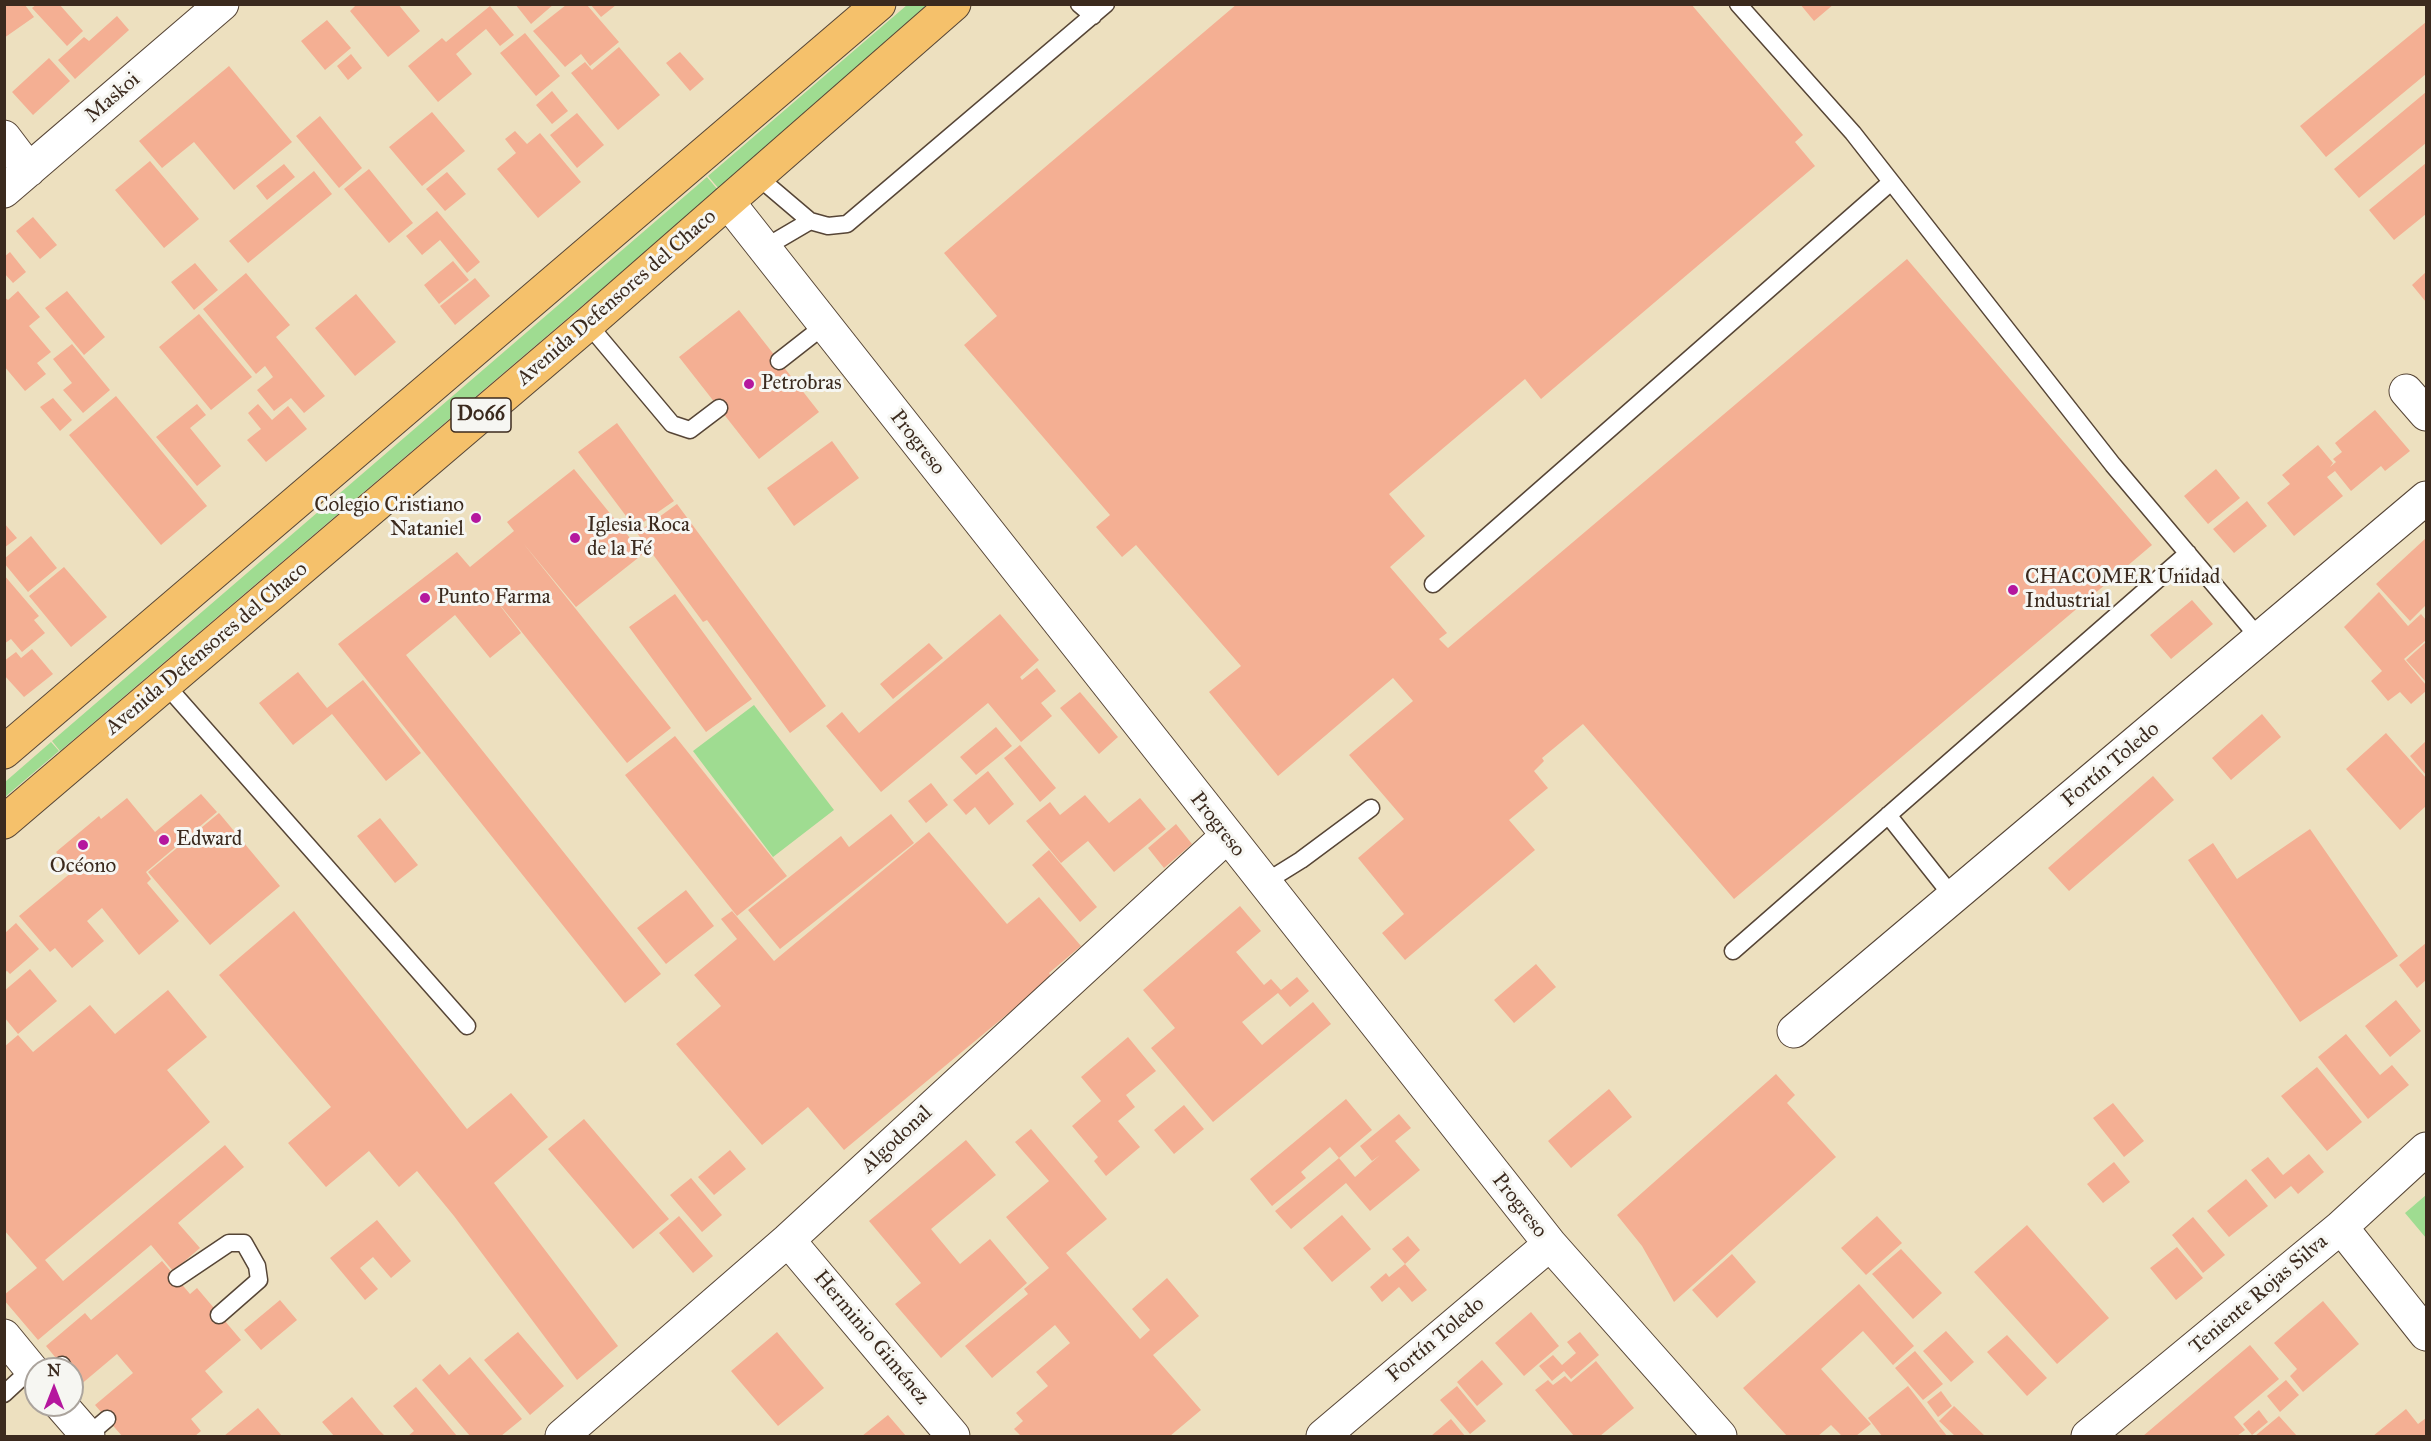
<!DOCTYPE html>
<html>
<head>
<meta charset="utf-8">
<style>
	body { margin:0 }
	#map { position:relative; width:2431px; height:1441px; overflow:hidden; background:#ede0bf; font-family:"IM FELL Great Primer",serif }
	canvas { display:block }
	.frame { position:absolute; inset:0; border:6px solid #3b2a1e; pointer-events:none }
	.north { position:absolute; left:24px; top:1357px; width:60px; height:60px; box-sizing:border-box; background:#f6f6f2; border:2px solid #aba49d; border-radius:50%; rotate:0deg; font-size:16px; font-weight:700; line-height:24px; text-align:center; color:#3b2a1e }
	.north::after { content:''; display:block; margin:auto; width:21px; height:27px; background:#b5179e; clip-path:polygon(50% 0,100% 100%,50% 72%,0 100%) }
</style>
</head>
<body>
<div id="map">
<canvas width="2431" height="1441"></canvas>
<div class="frame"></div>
<div class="north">N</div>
</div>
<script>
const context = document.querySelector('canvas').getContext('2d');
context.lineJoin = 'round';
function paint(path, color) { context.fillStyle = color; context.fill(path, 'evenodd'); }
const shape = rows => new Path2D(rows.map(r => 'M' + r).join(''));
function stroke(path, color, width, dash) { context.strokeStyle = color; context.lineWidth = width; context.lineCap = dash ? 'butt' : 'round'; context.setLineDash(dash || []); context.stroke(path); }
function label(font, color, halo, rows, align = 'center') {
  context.font = font + ' "IM FELL Great Primer",serif'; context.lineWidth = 6; context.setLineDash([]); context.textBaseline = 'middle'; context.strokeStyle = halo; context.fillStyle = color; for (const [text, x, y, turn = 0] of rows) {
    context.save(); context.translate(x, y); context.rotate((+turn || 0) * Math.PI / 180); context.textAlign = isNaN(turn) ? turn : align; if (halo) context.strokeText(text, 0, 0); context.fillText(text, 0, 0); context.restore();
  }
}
paint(shape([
	[907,5,935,5,719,189,708,176],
	[707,177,718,190,60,751,52,741],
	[754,705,834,810,773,857,693,751],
	[51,742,59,751,5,797,5,782],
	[2426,1195,2426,1238,2405,1213]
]), '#9fdc91');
paint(shape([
	[37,4,59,4,83,31,67,46,32,8],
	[357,4,398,4,420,31,388,57,350,11],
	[515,4,554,4,531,24],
	[1237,4,1691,4,1803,135,1795,142,1815,166,1541,399,1525,379,1389,494,1425,536,1390,567,1447,633,1439,639,1448,648,1907,259,2152,545,1734,899,1583,724,1542,758,1544,761,1534,771,1548,788,1509,820,1535,850,1405,960,1382,933,1404,914,1358,858,1404,819,1349,755,1413,701,1393,678,1278,776,1209,692,1241,666,1136,545,1122,557,1096,527,1110,515,964,345,997,316,944,253],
	[1800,4,1834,4,1814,21],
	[4,5,25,5,34,17,4,38],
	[566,5,587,5,619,42,590,66,581,54,565,67,533,31],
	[591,5,616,5,601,17],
	[490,6,514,35,500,46,486,29,456,54,472,74,438,102,408,66,442,38,446,42],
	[117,16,129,30,75,79,58,60,84,37,89,41],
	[327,20,351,48,325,70,301,41],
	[2426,22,2426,74,2326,157,2300,126],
	[525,33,560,76,536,96,500,53],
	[619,47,660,95,618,130,571,73,585,62,592,70],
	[680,52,704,79,690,91,666,63],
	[351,54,362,68,348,80,337,66],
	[49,58,70,81,33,115,12,92],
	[229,66,292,142,234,190,194,142,162,168,139,141],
	[552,91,568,111,552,124,536,105],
	[2426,92,2426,143,2359,198,2334,169],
	[432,112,465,151,422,186,389,147],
	[577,113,604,145,577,168,550,135],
	[320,116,362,168,339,188,296,136],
	[515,131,527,144,540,133,581,182,538,218,497,169,516,153,505,139],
	[150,161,199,219,164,248,115,190],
	[2426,163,2426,214,2394,240,2369,210],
	[284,164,295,177,267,200,256,186],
	[369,169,413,223,389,243,344,189],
	[314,171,332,194,248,263,229,241],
	[447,172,466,194,445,211,426,189],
	[437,211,480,262,467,273,440,240,422,255,406,236],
	[33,217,57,245,40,259,16,231],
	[10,252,26,272,13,283,4,273,4,257],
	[453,261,469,280,439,304,424,285],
	[195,263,218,290,194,310,171,282],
	[2426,272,2426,302,2412,285],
	[246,273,290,325,276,337,325,396,304,413,291,398,274,411,257,390,273,377,265,366,256,374,203,309],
	[475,278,490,296,455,325,440,306],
	[18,291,40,317,29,326,51,352,37,363,46,374,25,391,4,366,4,297,8,300],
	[67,291,105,337,84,355,45,308],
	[356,294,396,342,355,376,315,328],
	[739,310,819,412,759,459,679,357],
	[199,314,252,377,211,410,159,347],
	[72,344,110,390,83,413,63,390,72,383,53,359],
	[116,396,207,506,161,545,69,435],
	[53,398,72,420,60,431,40,407],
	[197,404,206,415,190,428,221,466,197,486,156,437],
	[258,404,272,420,288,406,307,429,266,462,247,440,261,429,248,413],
	[2375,410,2410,451,2385,471,2381,466,2351,491,2335,471,2327,477,2343,496,2294,536,2267,503,2290,484,2282,475,2318,445,2333,463,2330,467,2336,462,2333,459,2342,452,2335,443],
	[617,423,674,501,635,528,578,452],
	[832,441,859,478,794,526,767,488],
	[574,469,643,554,576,607,523,543,671,728,627,763,488,590,521,633,490,658,455,615,406,655,661,974,625,1003,338,644,457,552,470,567,514,531,507,522],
	[2216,469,2240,498,2208,524,2184,496],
	[2247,501,2267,526,2234,553,2213,529],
	[677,504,826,706,790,733,707,620,703,622,637,533],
	[4,523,17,538,4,548],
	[31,536,57,568,28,592,4,563,4,559],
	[2426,538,2426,605,2410,621,2376,584],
	[64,567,107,617,71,647,29,596],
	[4,575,39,616,34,620,45,633,22,652,11,639,4,644],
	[2379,592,2408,626,2421,614,2426,620,2426,640,2404,659,2426,685,2426,691,2411,704,2400,692,2388,701,2371,681,2382,671,2344,627],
	[675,594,752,699,706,732,629,627],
	[2192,600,2213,624,2171,659,2150,635],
	[1000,614,1039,660,1020,677,1022,680,1037,668,1056,691,1041,703,1052,716,1021,742,988,703,881,792,826,726,842,712,859,733],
	[2426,642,2426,682,2406,660],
	[929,643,943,658,893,699,880,684],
	[32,649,53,674,24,697,4,675,4,661,16,652,21,658],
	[298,672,327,708,363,680,421,753,386,781,332,714,293,745,259,703],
	[1080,692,1118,737,1099,754,1060,708],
	[2262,714,2281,737,2231,780,2212,758],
	[996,727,1012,746,976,775,960,757],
	[2386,733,2426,778,2426,806,2400,830,2346,769],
	[675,736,787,876,737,916,625,775],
	[2426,741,2426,775,2410,756],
	[1020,745,1056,788,1040,802,1004,758],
	[988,771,1014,804,989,825,975,807,966,815,953,800],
	[2153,776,2174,800,2069,891,2048,868],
	[931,783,948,805,926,823,908,801],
	[201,794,217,812,146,872,151,879,147,883,179,921,139,955,102,908,87,921,104,941,72,968,55,948,50,952,19,916,72,872,56,852,99,816,101,819,127,798,155,832],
	[1085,795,1109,823,1140,798,1166,829,1114,872,1088,841,1061,863,1026,821,1050,802,1060,815],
	[219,813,280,886,210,945,148,872],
	[891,814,914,843,780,949,748,910,841,836,849,847],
	[380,818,418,865,395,883,357,836],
	[1176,824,1192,844,1164,868,1148,848],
	[2310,829,2398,956,2300,1022,2188,860,2213,843,2237,879],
	[929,832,1007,924,1039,897,1081,946,1049,973,1052,977,844,1150,808,1107,762,1145,676,1044,721,1006,694,975,737,939,721,919,732,911,774,961],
	[1049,850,1097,907,1080,922,1032,865],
	[686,890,714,926,666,964,637,928],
	[1240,906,1261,931,1236,952,1264,985,1271,979,1281,990,1297,977,1309,991,1290,1007,1278,993,1242,1022,1262,1045,1313,1002,1331,1024,1213,1122,1151,1048,1175,1028,1143,990],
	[294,911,467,1129,511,1093,548,1137,494,1183,618,1346,577,1380,454,1216,417,1171,399,1187,369,1151,326,1187,288,1143,331,1107,219,975],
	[16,923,39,949,10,974,7,971,5,972,5,933],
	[2426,943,2426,980,2417,988,2399,965],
	[1536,964,1556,987,1514,1023,1494,1000],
	[30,969,57,1001,18,1034,4,1017,4,991],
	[168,990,207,1037,167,1070,210,1122,45,1260,63,1281,225,1145,244,1167,178,1223,200,1248,173,1271,151,1245,38,1340,4,1300,4,1295,37,1268,4,1230,4,1047,18,1035,33,1052,90,1005,115,1034],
	[2396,1000,2421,1031,2390,1057,2365,1026],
	[2346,1034,2380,1075,2392,1065,2409,1085,2368,1119,2318,1057],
	[1128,1037,1156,1071,1126,1095,1135,1107,1118,1121,1140,1147,1106,1176,1094,1161,1098,1157,1072,1126,1101,1101,1081,1077],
	[2317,1067,2362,1122,2327,1151,2281,1096],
	[1776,1074,1795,1095,1787,1103,1836,1157,1674,1302,1642,1246,1617,1215],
	[1609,1089,1632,1117,1571,1168,1548,1141],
	[1346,1099,1372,1130,1339,1158,1330,1147,1301,1172,1306,1178,1272,1206,1250,1179],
	[2113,1103,2144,1141,2124,1157,2093,1118],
	[1184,1105,1204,1129,1174,1154,1154,1130],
	[1399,1114,1411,1128,1395,1141,1420,1170,1370,1211,1346,1183,1291,1229,1275,1211,1339,1158,1355,1177,1380,1155,1372,1161,1360,1146],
	[584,1119,669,1219,633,1249,548,1149],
	[1031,1129,1107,1219,1066,1253,1140,1339,1150,1330,1132,1309,1167,1278,1199,1316,1153,1355,1201,1410,1170,1436,1021,1436,1014,1429,1023,1421,1016,1413,1048,1386,1036,1372,1070,1343,1055,1325,992,1378,965,1346,1028,1294,1024,1289,1049,1268,1006,1217,1049,1181,1015,1142],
	[966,1140,996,1175,931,1229,960,1264,990,1239,1027,1283,941,1358,895,1304,921,1283,869,1221],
	[730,1150,746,1169,714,1195,698,1177],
	[2309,1154,2324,1172,2298,1194,2291,1186,2275,1199,2251,1170,2268,1157,2283,1175],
	[2114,1162,2130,1182,2103,1203,2087,1184],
	[691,1178,722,1215,702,1232,670,1195],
	[2246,1179,2268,1206,2229,1237,2207,1211],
	[1342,1215,1371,1249,1332,1282,1303,1248],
	[679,1216,713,1256,693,1273,659,1233],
	[1877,1216,1902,1243,1866,1275,1841,1248],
	[2193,1217,2225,1255,2203,1273,2172,1235],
	[377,1220,411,1261,391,1278,373,1257,360,1268,378,1289,365,1300,330,1258],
	[2027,1225,2109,1318,2057,1364,1974,1272],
	[1408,1236,1420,1250,1405,1264,1392,1249],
	[2177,1247,2203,1278,2176,1300,2150,1268],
	[1901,1249,1942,1293,1913,1319,1872,1274],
	[1732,1254,1756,1282,1717,1318,1692,1290],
	[162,1261,190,1294,197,1288,241,1340,205,1371,223,1392,191,1419,201,1431,195,1436,122,1436,95,1405,133,1373,117,1354,79,1386,72,1377,72,1369,65,1369,46,1346,85,1313,91,1320],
	[1405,1264,1427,1290,1412,1302,1399,1287,1382,1302,1370,1287,1386,1273,1389,1277],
	[1859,1284,1914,1346,1893,1365,1863,1331,1821,1369,1871,1424,1856,1436,1842,1436,1831,1425,1818,1436,1787,1436,1743,1388],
	[280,1300,297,1320,261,1350,244,1330],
	[2323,1301,2359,1344,2303,1392,2290,1376,2297,1369,2274,1343],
	[1531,1312,1559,1346,1524,1376,1495,1343],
	[1946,1331,1974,1362,1951,1382,1923,1351],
	[518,1332,564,1386,530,1415,484,1360],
	[777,1332,824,1388,778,1426,731,1371],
	[1580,1332,1599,1355,1571,1379,1564,1371,1552,1381,1539,1366,1553,1355,1562,1365,1576,1353,1567,1342],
	[2007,1335,2047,1378,2027,1396,1987,1352],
	[2250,1345,2279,1379,2234,1417,2245,1430,2237,1436,2143,1436],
	[1915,1351,1943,1384,1923,1400,1895,1368],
	[470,1357,522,1419,501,1436,470,1436,422,1380,440,1364,449,1375],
	[1482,1360,1503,1384,1477,1406,1457,1382],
	[1596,1361,1634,1408,1600,1436,1574,1436,1535,1390,1548,1380,1553,1385,1565,1376,1571,1382],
	[2286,1380,2299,1395,2280,1412,2267,1396],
	[1457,1386,1486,1421,1470,1434,1440,1400],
	[1908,1386,1947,1436,1882,1436,1868,1418],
	[416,1387,457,1436,408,1436,414,1431,393,1406],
	[1941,1391,1952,1406,1938,1417,1927,1402],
	[352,1397,379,1430,385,1436,334,1436,322,1422],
	[1954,1406,1985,1436,1955,1436,1939,1421],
	[258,1408,282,1436,224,1436],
	[2406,1409,2418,1424,2426,1418,2426,1436,2373,1436],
	[2259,1410,2268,1422,2252,1435,2243,1424],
	[888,1415,906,1436,862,1436],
	[2279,1416,2297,1436,2255,1436],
	[1451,1419,1465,1436,1431,1436]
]), '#f4af93');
const service = shape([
	[1079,4,1093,16],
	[1738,4,1853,133,2113,465,2260,639],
	[757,176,810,221,828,226,847,224,1106,4],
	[764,248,810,221],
	[588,324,672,424,690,430,719,408],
	[779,361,825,325],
	[1433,584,1891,182],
	[165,684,467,1026],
	[1888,815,1953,897],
	[1264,883,1301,860,1371,808],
	[1733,951,2188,553],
	[177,1278,229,1243,244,1243,257,1266,259,1280,219,1315],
	[57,1369,62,1365],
	[4,1394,31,1369],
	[87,1436,107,1419]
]);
const minor = shape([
	[4,137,29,170],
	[4,191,222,4],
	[728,202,1550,1244,1720,1436],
	[2406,391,2426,414],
	[1794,1031,2426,498],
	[2341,1227,2426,1334],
	[788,1240,953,1436],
	[562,1436,788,1240,1226,837],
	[1323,1436,1550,1244],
	[2088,1436,2341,1227,2426,1149]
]);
const tertiary = shape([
	[4,1336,36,1375],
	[61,1405,88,1436]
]);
const trunk = shape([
	[4,752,879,4],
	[4,822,588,324,954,4]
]);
stroke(service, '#564536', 19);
stroke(minor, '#564536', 35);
stroke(tertiary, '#564536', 35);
stroke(trunk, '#564536', 35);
stroke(service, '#fff', 16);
stroke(minor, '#fff', 33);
stroke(tertiary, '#fff', 33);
stroke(trunk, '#f5c16b', 33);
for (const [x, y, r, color] of [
	[749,384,6,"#b5179e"],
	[476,518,6,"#b5179e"],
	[575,538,6,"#b5179e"],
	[2013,590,6,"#b5179e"],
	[425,598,6,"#b5179e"],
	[164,840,6,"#b5179e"],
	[83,845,6,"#b5179e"]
]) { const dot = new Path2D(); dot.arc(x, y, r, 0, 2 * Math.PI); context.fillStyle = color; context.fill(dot); stroke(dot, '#f6f6f2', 2); }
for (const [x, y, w] of [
	[481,415,60]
]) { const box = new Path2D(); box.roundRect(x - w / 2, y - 17, w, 34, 4.5); context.fillStyle = '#f6f6f2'; context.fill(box); stroke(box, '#3b2a1e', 1.5); }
label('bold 20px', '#3b2a1e', null, [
	["D066",481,415]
]);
label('21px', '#3b2a1e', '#f6f6f2', [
	["Maskoi",113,98,-41],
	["Avenida Defensores del Chaco",617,298,-41],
	["Progreso",917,443,52],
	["Avenida Defensores del Chaco",207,649,-40],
	["Fortín Toledo",2111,765,-40],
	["Progreso",1217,825,52],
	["Algodonal",897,1140,-43],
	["Progreso",1519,1206,52],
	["Teniente Rojas Silva",2259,1295,-40],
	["Herminio Giménez",871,1338,50],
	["Fortín Toledo",1436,1340,-40]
]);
label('21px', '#3b2a1e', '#f6f6f2', [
	["Petrobras",761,384],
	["Colegio Cristiano",464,506,"right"],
	["Nataniel",464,530,"right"],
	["Iglesia Roca",587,526],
	["de la Fé",587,550],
	["CHACOMER Unidad",2025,578],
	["Industrial",2025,602],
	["Punto Farma",437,598],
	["Edward",176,840],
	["Océono",83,867,"center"]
], 'left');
</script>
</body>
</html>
